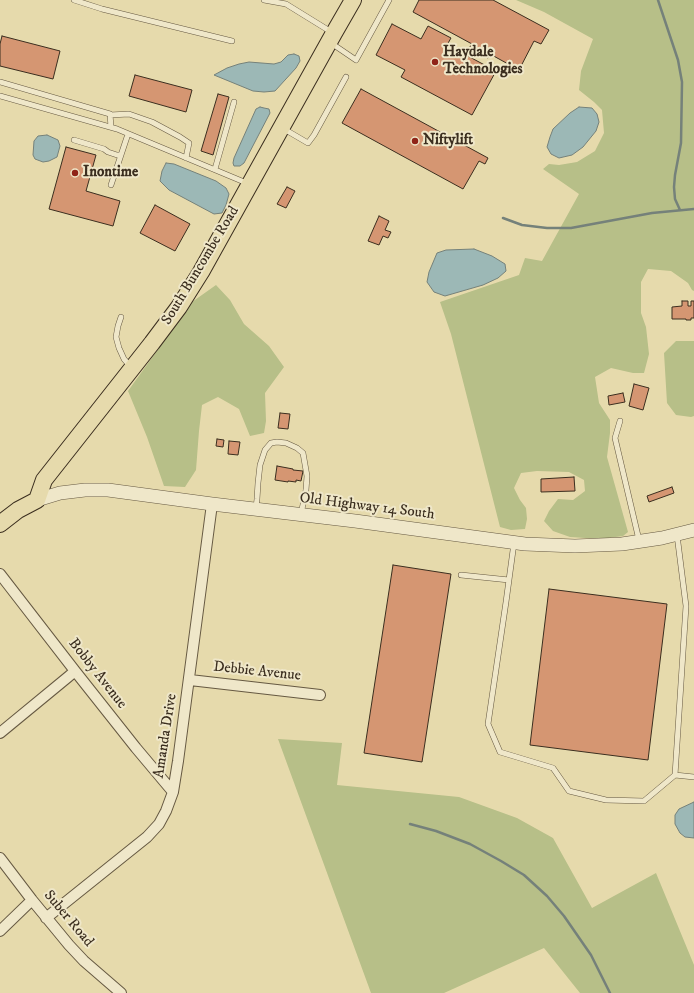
<!DOCTYPE html>
<html>
<head>
<meta charset="utf-8">
<style>
	body { margin:0 }
	canvas { display:block; background:#e6daac }
</style>
</head>
<body>
<canvas width="694" height="993"></canvas>
<script>
const context = document.querySelector('canvas').getContext('2d');
context.lineJoin = 'round';
function paint(path, color) { context.fillStyle = color; context.fill(path, 'evenodd'); }
const shape = rows => new Path2D(rows.map(r => 'M' + r).join(''));
function stroke(path, color, width, dash) { context.strokeStyle = color; context.lineWidth = width; context.lineCap = dash ? 'butt' : 'round'; context.setLineDash(dash || []); context.stroke(path); }
function label(font, color, halo, rows, align = 'center') {
  context.font = font + ' "IM FELL DW Pica",serif'; context.lineWidth = 4; context.setLineDash([]); context.textBaseline = 'middle'; context.strokeStyle = halo; context.fillStyle = color; for (const [text, x, y, turn = 0] of rows) {
    context.save(); context.translate(x, y); context.rotate((+turn || 0) * Math.PI / 180); context.textAlign = isNaN(turn) ? turn : align; if (halo) context.strokeText(text, 0, 0); context.fillText(text, 0, 0); context.restore();
  }
}
paint(shape([
	[516,0,694,0,694,291,692,290,688,283,671,271,648,269,641,282,641,313,646,327,649,354,644,373,633,373,611,368,595,377,599,403,610,420,610,433,607,457,628,532,623,536,601,539,570,537,553,531,544,521,549,511,558,499,573,500,585,491,584,480,569,472,537,471,521,473,514,488,520,500,526,508,527,519,525,529,511,530,500,527,451,334,440,302,519,275,525,258,542,261,579,194,543,169,549,164,559,165,577,162,595,151,604,133,602,110,594,102,579,90,581,71,593,39,544,12],
	[216,285,230,300,244,324,269,346,284,367,265,393,266,421,264,433,250,436,239,409,218,397,202,405,199,431,196,470,185,487,164,486,147,437,128,391,192,302],
	[676,341,694,341,694,416,691,417,676,415,667,403,664,353],
	[278,739,342,743,337,785,459,797,517,818,553,838,592,908,656,873,694,965,694,993,580,993,544,948,444,993,371,993]
]), '#b7bf88');
const water = shape([
	[294,54,299,56,300,61,296,68,275,91,264,92,253,91,214,75,227,68,239,64,249,62,274,64,281,62,288,55,294,54],
	[260,107,264,108,269,109,270,113,244,163,240,166,234,166,233,163,234,158,256,109,260,107],
	[579,107,592,108,597,114,599,122,596,131,583,147,572,155,559,158,551,154,547,147,550,137,553,129,570,113,579,107],
	[47,135,58,140,60,146,57,157,49,161,43,162,35,159,33,155,34,141,38,136,47,135],
	[166,163,174,164,216,181,226,188,229,194,226,205,222,213,214,214,169,190,160,181,162,171,166,163],
	[474,249,492,256,505,264,506,271,498,278,483,285,445,296,434,292,427,282,429,272,437,253,446,250,474,249],
	[694,802,694,838,685,837,680,833,675,824,675,815,679,809,694,802]
]);
paint(water, '#9cb8b6');
stroke(water, '#75817a', 1);
stroke(shape([
	[658,0,678,60,682,82,681,143,675,175,674,187,675,199,680,210],
	[503,218,522,225,547,228,571,228,652,213,694,209],
	[410,824,436,831,470,844,501,861,524,875,547,896,564,916,591,955,610,993]
]), '#75817a', 2.5);
const building = shape([
	[419,0,493,0,549,30,541,44,534,41,519,70,490,54,488,58,469,48,472,44,413,12,419,0],
	[392,24,421,39,428,26,451,38,447,45,496,71,472,115,401,77,405,70,376,55,392,24],
	[2,36,60,51,53,79,0,66,0,44,2,36],
	[135,75,192,90,186,112,129,96,135,75],
	[361,89,488,158,485,164,479,161,463,189,342,123,361,89],
	[218,94,229,97,213,155,201,151,218,94],
	[66,147,96,155,86,191,120,201,113,226,49,209,66,147],
	[287,187,295,191,286,208,277,204,287,187],
	[155,205,190,224,175,251,140,233,155,205],
	[379,216,389,221,385,230,391,232,388,238,383,236,379,245,368,241,379,216],
	[682,301,688,301,688,306,691,306,691,301,694,301,694,318,691,318,691,320,686,320,686,319,672,319,672,307,682,306,682,301],
	[634,384,649,388,643,410,629,406,634,384],
	[623,393,625,402,609,405,608,396,623,393],
	[280,413,290,414,288,429,278,428,280,413],
	[217,439,224,440,223,447,216,446,217,439],
	[229,441,240,442,238,455,228,454,229,441],
	[277,466,293,469,293,470,303,471,301,481,296,480,296,482,288,481,288,482,275,480,277,466],
	[574,477,575,491,541,492,541,479,574,477],
	[672,487,674,493,649,502,647,496,672,487],
	[393,565,451,574,422,762,364,753,393,565],
	[549,589,667,604,648,760,530,745,549,589]
]);
paint(building, '#d59672');
stroke(building, '#3b2e1f', 1);
const service = shape([
	[74,0,102,9,232,41],
	[264,0,286,4,333,33],
	[331,43,356,60,389,0],
	[0,82,110,114,111,127],
	[0,96,117,129,249,184],
	[110,115,129,114,152,122,180,137,189,143,186,158],
	[284,129,308,143,314,135,346,77],
	[74,140,104,149,108,152,117,155,121,155],
	[215,169,234,102],
	[111,185,128,134],
	[121,317,118,326,116,337,119,348,124,359,130,366],
	[620,421,615,438,639,540],
	[256,508,257,499,258,483,260,465,265,450,271,443,277,442,286,443,297,448,303,453,307,476,306,490,301,514],
	[514,543,506,602,488,724,500,752,553,768,569,791,606,800,644,801,675,775,686,606,677,535],
	[461,575,509,580],
	[675,775,694,777]
]);
const minor = shape([
	[0,574,75,671,136,748,173,792],
	[190,680,320,695],
	[0,733,68,677,75,671],
	[0,858,32,900,69,945,84,961,121,993],
	[46,918,147,837,159,824,166,811,173,792,178,761,212,504],
	[0,931,32,900]
]);
const tertiary = shape([
	[37,500,60,493,85,490,108,490,212,504,355,521,525,544,575,546,622,544,662,538,694,530]
]);
const primary = shape([
	[0,524,18,510,37,500,44,480,152,343,179,307,201,272,334,33,353,0]
]);
stroke(service, '#665942', 6);
stroke(minor, '#665942', 12);
stroke(tertiary, '#665942', 14);
stroke(primary, '#3b2e1f', 18);
stroke(service, '#efe7c9', 5);
stroke(minor, '#efe7c9', 10);
stroke(tertiary, '#efe7c9', 13);
stroke(primary, '#e6daac', 16);
for (const [x, y, r, color] of [
	[435,62,4,"#8f2418"],
	[415,141,4,"#8f2418"],
	[75,173,4,"#8f2418"]
]) { const dot = new Path2D(); dot.arc(x, y, r, 0, 2 * Math.PI); context.fillStyle = color; context.fill(dot); stroke(dot, '#efe7c9', 1.5); }
label('bold 15px', '#3b2e1f', '#efe7c9', [
	["Haydale",443,53],
	["Technologies",443,70],
	["Niftylift",423,141],
	["Inontime",83,173]
], 'left');
label('15px', '#3b2e1f', '#efe7c9', [
	["South Buncombe Road",201,266,-59],
	["Old Highway 14 South",367,507,7],
	["Debbie Avenue",257,672,6],
	["Bobby Avenue",97,674,52],
	["Amanda Drive",166,736,-81],
	["Suber Road",68,919,50]
]);
</script>
</body>
</html>
